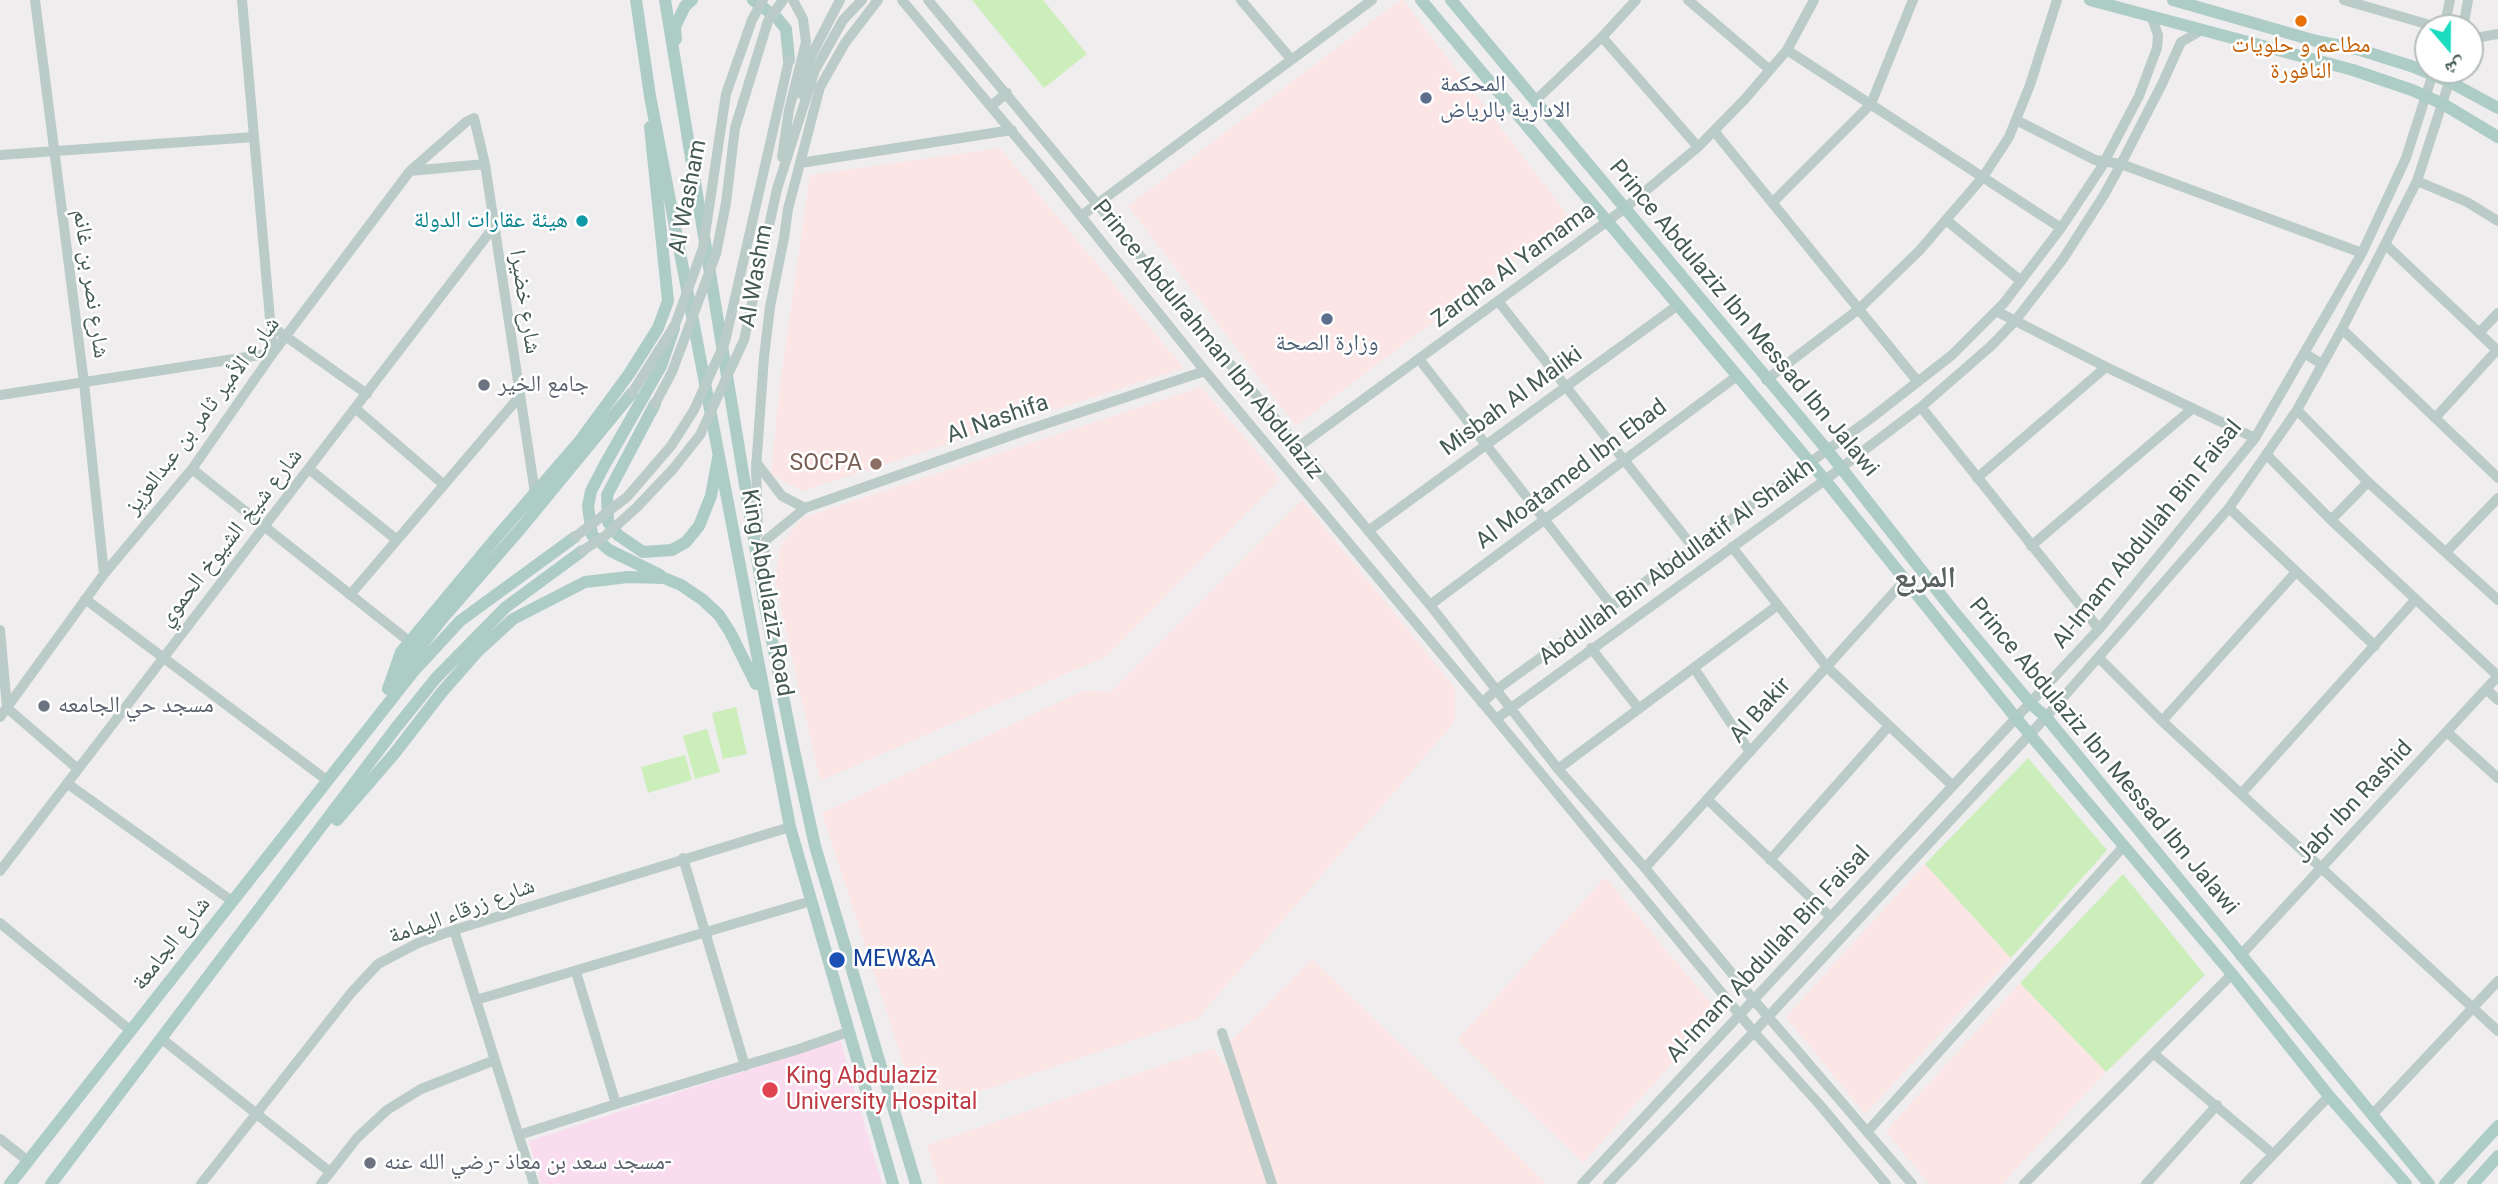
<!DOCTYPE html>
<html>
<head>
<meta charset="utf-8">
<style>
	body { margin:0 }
	#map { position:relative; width:2498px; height:1184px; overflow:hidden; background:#f0edef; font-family:Roboto,"Noto Naskh Arabic",sans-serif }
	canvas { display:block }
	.north { position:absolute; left:2414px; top:14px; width:70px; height:70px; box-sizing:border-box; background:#fff; border:2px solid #b5bdbb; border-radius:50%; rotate:160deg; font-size:19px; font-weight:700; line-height:28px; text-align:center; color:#455a55 }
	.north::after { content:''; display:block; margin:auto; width:24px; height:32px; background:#1adcbf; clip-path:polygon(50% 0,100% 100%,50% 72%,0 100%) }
</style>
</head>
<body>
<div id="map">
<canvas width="2498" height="1184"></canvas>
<div class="north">ش</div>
</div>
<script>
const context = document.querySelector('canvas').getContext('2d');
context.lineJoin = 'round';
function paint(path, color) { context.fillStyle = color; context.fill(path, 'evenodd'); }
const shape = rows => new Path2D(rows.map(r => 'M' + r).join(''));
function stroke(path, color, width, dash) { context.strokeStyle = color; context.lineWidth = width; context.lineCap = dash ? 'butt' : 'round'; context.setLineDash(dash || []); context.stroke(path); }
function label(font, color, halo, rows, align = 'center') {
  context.font = font + ' Roboto,"Noto Naskh Arabic",sans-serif'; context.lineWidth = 5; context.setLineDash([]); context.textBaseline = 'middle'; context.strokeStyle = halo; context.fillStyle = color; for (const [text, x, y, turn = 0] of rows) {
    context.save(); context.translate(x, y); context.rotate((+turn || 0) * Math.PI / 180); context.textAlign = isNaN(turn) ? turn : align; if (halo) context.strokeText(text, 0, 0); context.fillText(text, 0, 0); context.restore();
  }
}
paint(shape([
	[1400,0,1403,0,1570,218,1296,426,1128,206],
	[1000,148,1184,368,802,491,771,474,779,392,810,175],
	[1201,387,1280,479,1107,656,820,781,775,581,780,547,802,518],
	[1302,500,1455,688,1455,722,1197,1019,919,1112,822,813,1085,690,1111,692],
	[1925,864,2011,958,1865,1114,1786,1017],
	[1605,877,1718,1012,1583,1163,1457,1040],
	[1312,959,1547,1184,939,1184,927,1145,1213,1048,1239,1085,1230,1042],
	[2020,983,2106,1072,2002,1184,1929,1184,1886,1131]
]), '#fbe5e5');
paint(shape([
	[840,1040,882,1184,541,1184,529,1141]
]), '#fadcef');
paint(shape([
	[972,0,1043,0,1087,54,1044,88],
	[736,707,747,754,723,759,712,713],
	[707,729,720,772,695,779,683,736],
	[685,755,692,780,648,793,641,767],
	[2028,758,2107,850,2011,958,1925,864],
	[2123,874,2205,975,2106,1072,2020,983]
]), '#cbeeba');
stroke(shape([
	[35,0,84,383,104,574],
	[902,0,1048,175,1205,371,1496,719,1754,1032,1820,1105,1886,1184],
	[928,0,1430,605,1558,769,1645,868,1753,999,1912,1184],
	[1241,0,1291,59],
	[1688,0,1770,70],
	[2344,0,2440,28],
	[2444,28,2450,0],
	[2463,28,2468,0],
	[1602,37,1698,147],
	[2470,39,2498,34],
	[1787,50,2061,228],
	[801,94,810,58,840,0],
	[1535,101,1602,37,1636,0],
	[991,106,1007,93],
	[2016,120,2095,160,2121,164,2362,253],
	[1714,131,1918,382],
	[0,155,254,137],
	[782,157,789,110,806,42,803,19,793,0],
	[800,163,1012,130],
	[410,171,485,164],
	[2417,181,2467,202,2498,221],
	[777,189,815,70,843,20,862,0],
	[1772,203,1871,104,1913,0],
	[1081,216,1372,0],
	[1946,220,2021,281],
	[2385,244,2498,351],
	[1498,301,1693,547],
	[1996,311,2106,367,2255,438],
	[271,326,367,394],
	[2342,329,2498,478],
	[2479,333,2498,313],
	[2304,353,2322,364],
	[1419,359,1612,606],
	[1766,380,1859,309,1919,251,1983,177,2009,137,2030,85,2057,0],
	[0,395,273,353,242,0],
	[1921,407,2099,629],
	[355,408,443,484],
	[2297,410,2368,482,2498,600],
	[2435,418,2497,350],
	[1298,447,1624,209,1698,147,1745,99,1787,50,1814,0],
	[2266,454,2331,520,2498,676],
	[756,462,782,496,805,508],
	[192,469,410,642],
	[309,469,397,540],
	[1977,478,2106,367],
	[2229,508,2375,646],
	[2331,520,2368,482],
	[1368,531,1678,305],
	[758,533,756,469,764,357,770,307,784,238,788,209,820,87,845,43,878,0],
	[2031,546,2193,408],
	[1732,547,1827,667,1953,786],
	[2446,552,2498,498],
	[762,571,766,540,805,508,1021,432,1205,371],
	[350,595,519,397],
	[85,599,328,781],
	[1430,605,1737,376],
	[0,630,7,708,78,769],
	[1591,648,1639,709],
	[2099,658,2162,721,2498,1031],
	[1694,668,1750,752],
	[2486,689,2498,700],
	[1482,703,1496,690,1870,419,1952,355,2004,303,2061,228,2101,168,2139,96,2157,48,2158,35,2152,18],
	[0,717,104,574,192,469,273,353,410,171,466,122,474,118,485,164,535,493],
	[1496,719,1825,480,1921,407,1991,346,2015,321,2063,259,2104,195,2121,164,2162,84,2181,42,2202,30],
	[2162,721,2296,572],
	[2447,732,2498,778],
	[1558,769,1778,605],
	[68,784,232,901],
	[2241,794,2416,599],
	[1707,799,1831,917],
	[683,858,745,1066],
	[1770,860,1888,727],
	[1645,868,1905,580],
	[0,871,493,228],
	[0,923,131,1031],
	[454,930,534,1184],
	[2240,956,2498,676],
	[576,972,616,1104],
	[476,1000,811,901],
	[1222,1033,1272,1184],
	[162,1039,330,1172],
	[2154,1054,2273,1154],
	[2373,1114,2498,981],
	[1867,1132,2123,847],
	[519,1135,616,1104,799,1049,848,1032],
	[0,1139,28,1161],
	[201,1184,351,993,378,964,418,943,454,930,790,827],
	[321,1184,357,1138,387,1110,421,1089,495,1060],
	[1582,1184,2099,629,2255,438,2362,253,2406,158,2434,70],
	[1608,1184,1754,1032,2046,717,2229,508,2297,410,2342,329,2417,181,2453,70],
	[2024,1184,2232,974],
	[2146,1184,2217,1105],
	[2245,1184,2329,1096]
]), '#bbccc8', 10);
stroke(shape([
	[636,0,650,96,790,827,893,1184],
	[665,0,765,606,793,746,815,846,916,1184],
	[753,0,777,18,786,29,789,60],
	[1421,0,1825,480,2016,718,2232,974,2329,1096,2406,1184],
	[1451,0,1828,451,1951,608,2031,704,2046,717,2429,1184],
	[2090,0,2353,70,2412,90,2443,104,2498,137],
	[2173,0,2316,41,2357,49,2411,66,2450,82,2498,108],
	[676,39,675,27,685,6,692,0],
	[655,404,607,495,608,522,618,535,643,552,672,550,686,542,699,526,711,496,718,458],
	[660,575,609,550,592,535,588,506,591,491,604,466,661,366,674,328],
	[396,678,442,619,522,527,632,393],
	[388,689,401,652,495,539,579,442,629,374,658,328,668,301,650,127],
	[337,820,394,754,442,692,478,651,513,619,585,582,628,577,664,578,681,585,703,600,719,615,730,632,756,684],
	[10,1184,413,672,460,621,575,537],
	[51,1184,395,729,436,678,506,607,582,551],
	[2445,1184,2498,1126],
	[2473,1184,2498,1156]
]), '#acccc5', 12);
stroke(shape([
	[632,393,675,325,703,248,726,94,752,20,763,0],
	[655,404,672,372,716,254,726,203,735,128,768,21,783,0],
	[575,537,627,497,671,446,694,410,725,342,789,60],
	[582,551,605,536,637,507,673,469,700,435,744,340,777,189]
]), '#bbccc8', 10);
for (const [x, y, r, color] of [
	[2301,21,7,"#e8710a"],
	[1426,98,7,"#5c6f8a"],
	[582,221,7,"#0f9aa8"],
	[1327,319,7,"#5c6f8a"],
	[484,385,7,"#6b7280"],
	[876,464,7,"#8d6e63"],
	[44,706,7,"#6b7280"],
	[837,960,9,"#1a4fb4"],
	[770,1090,9,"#e0444e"],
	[370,1163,7,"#6b7280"]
]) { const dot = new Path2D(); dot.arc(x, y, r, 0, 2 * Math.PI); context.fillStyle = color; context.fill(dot); stroke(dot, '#fff', 2.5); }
label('23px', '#c56008', '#fff', [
	["مطاعم و حلويات",2301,46],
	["النافورة",2301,72]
]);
label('23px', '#4e5e75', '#fff', [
	["المحكمة",1440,85],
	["الادارية بالرياض",1440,111],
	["وزارة الصحة",1327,344,"center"]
], 'left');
label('23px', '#455a55', '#fff', [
	["Al Washam",689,197,-79],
	["Zarqha Al Yamama",1514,266,-36],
	["Al Washm",757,276,-80],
	["شارع نصر بن غانم",90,284,82],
	["شارع خضيرا",524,302,81],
	["Prince Abdulaziz Ibn Messad Ibn Jalawi",1743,319,50],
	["Prince Abdulrahman Ibn Abdulaziz",1207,340,51],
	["Misbah Al Maliki",1512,402,-36],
	["شارع الأمير ثامر بن عبدالعزيز",203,416,-53],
	["Al Nashifa",998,420,-19],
	["Al Moatamed Ibn Ebad",1572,475,-37],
	["Al-Imam Abdullah Bin Faisal",2148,535,-51],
	["شارع شيخ الشيوخ الحموي",231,538,-52],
	["Abdullah Bin Abdullatif Al Shaikh",1677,563,-36],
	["King Abdulaziz Road",766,593,80],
	["Al Bakir",1761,711,-48],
	["Prince Abdulaziz Ibn Messad Ibn Jalawi",2103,757,50],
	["Jabr Ibn Rashid",2355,803,-47],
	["شارع زرقاء اليمامة",462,912,-20],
	["شارع الجامعة",172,944,-52],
	["Al-Imam Abdullah Bin Faisal",1769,955,-47]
]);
label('23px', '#0d838f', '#fff', [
	["هيئة عقارات الدولة",568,221]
], 'right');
label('23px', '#5b616d', '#fff', [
	["جامع الخير",498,385],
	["مسجد حي الجامعه",58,706],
	["مسجد سعد بن معاذ -رضي الله عنه-",384,1163]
], 'left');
label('23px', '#785e54', '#fff', [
	["SOCPA",862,464]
], 'right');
label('23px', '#164399', '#fff', [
	["MEW&A",853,960]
], 'left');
label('23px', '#be3a42', '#fff', [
	["King Abdulaziz",786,1077],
	["University Hospital",786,1103]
], 'left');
label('bold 30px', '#596260', '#fff', [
	["المربع",1925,579]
]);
</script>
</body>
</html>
